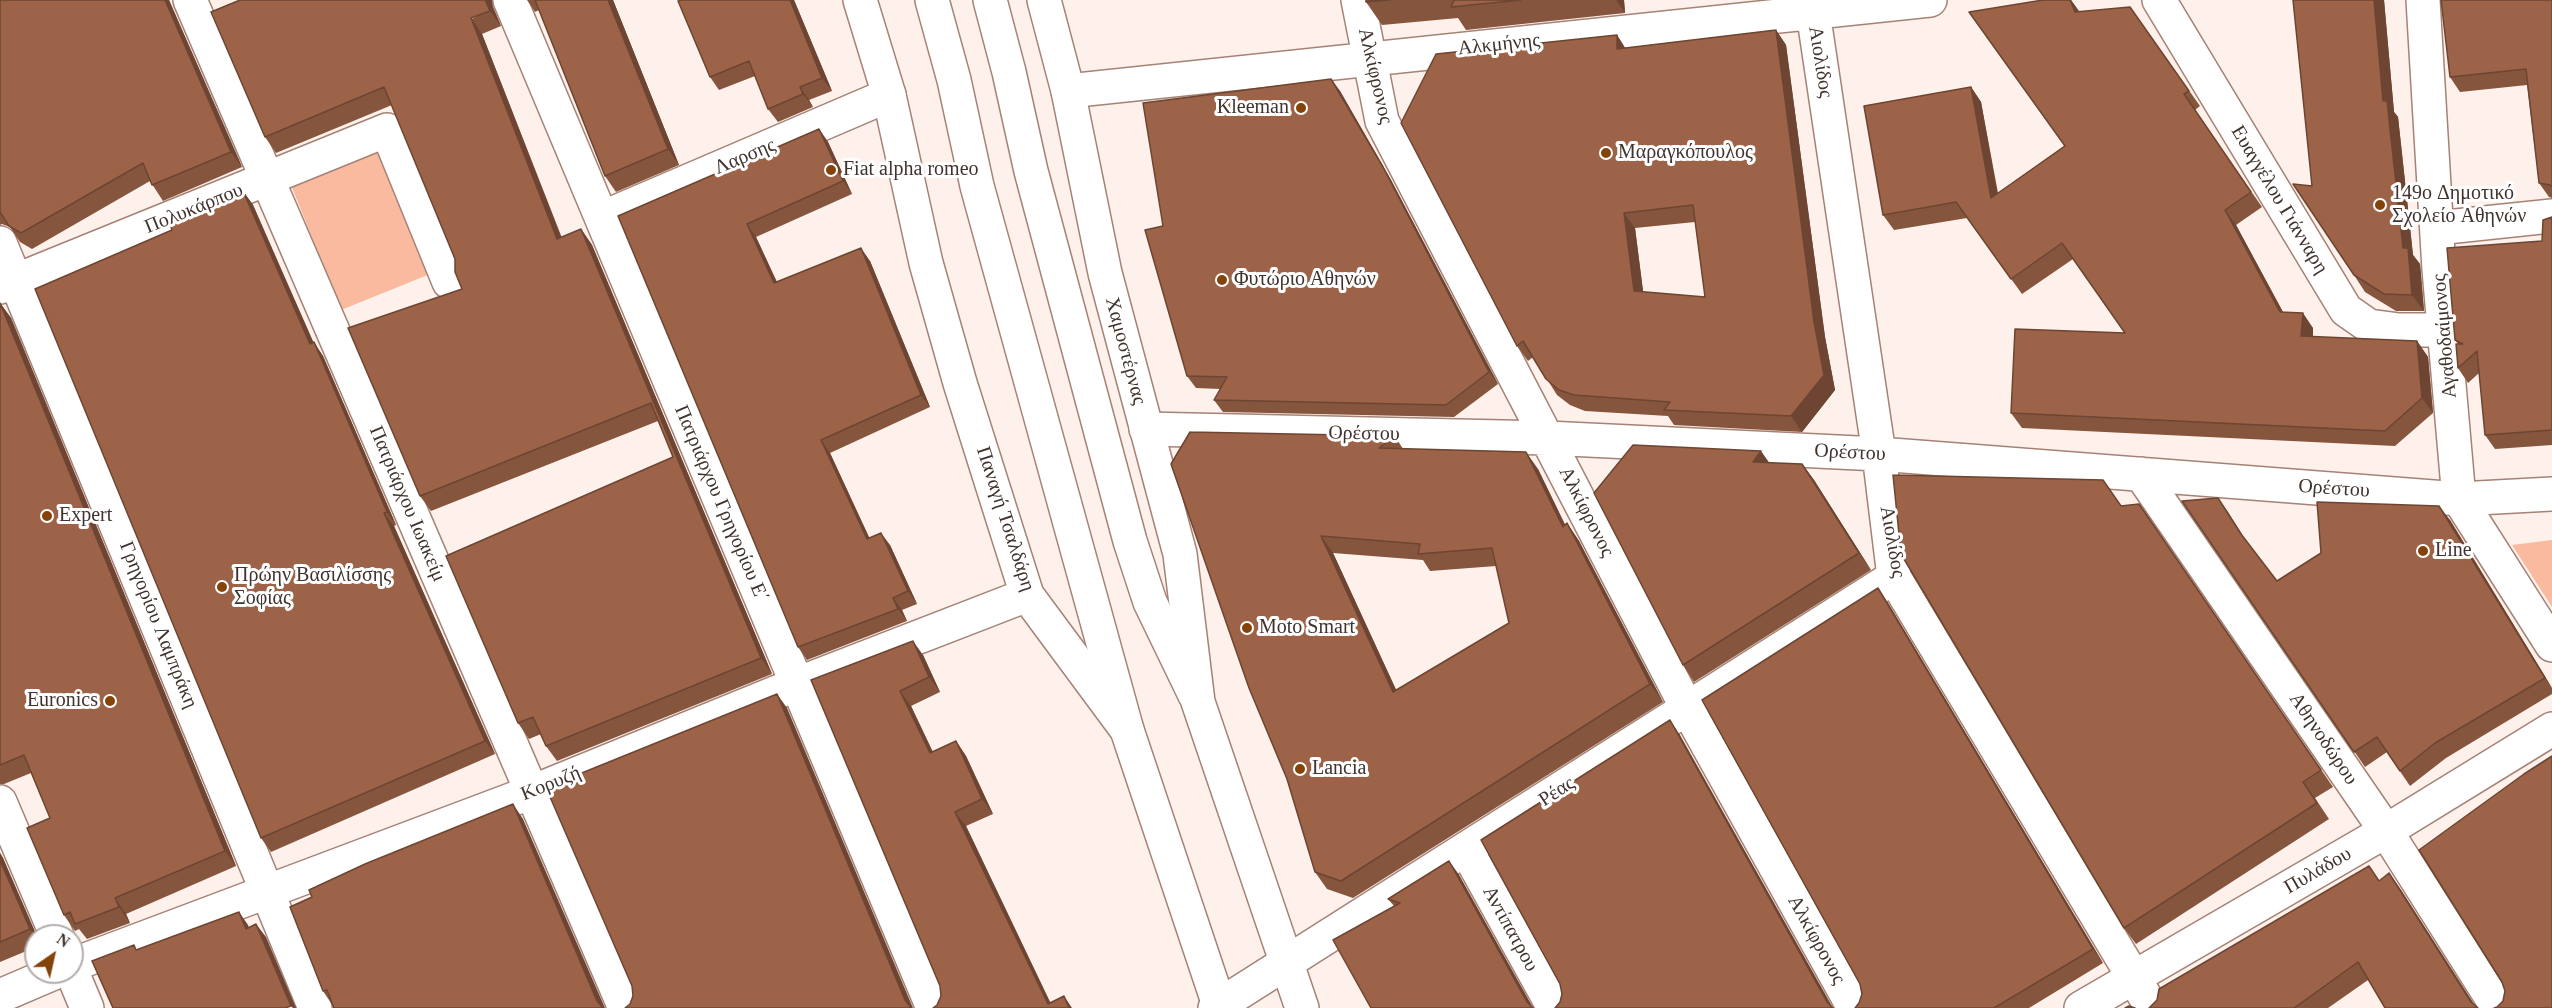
<!DOCTYPE html>
<html>
<head>
<meta charset="utf-8">
<style>
	body { margin:0 }
	#map { position:relative; width:2552px; height:1008px; overflow:hidden; background:#fef0ea; font-family:Georgia,serif }
	canvas { display:block }
	.north { position:absolute; left:24px; top:924px; width:60px; height:60px; box-sizing:border-box; background:#fff; border:2px solid #b3adab; border-radius:50%; rotate:34deg; font-size:16px; font-weight:700; line-height:24px; text-align:center; color:#40332d }
	.north::after { content:''; display:block; margin:auto; width:21px; height:27px; background:#834309; clip-path:polygon(50% 0,100% 100%,50% 72%,0 100%) }
</style>
</head>
<body>
<div id="map">
<canvas width="2552" height="1008"></canvas>
<div class="north">N</div>
</div>
<script>
const context = document.querySelector('canvas').getContext('2d');
context.lineJoin = 'round';
function paint(path, color) { context.fillStyle = color; context.fill(path, 'evenodd'); }
const shape = rows => new Path2D(rows.map(r => 'M' + r).join(''));
function stroke(path, color, width, dash) { context.strokeStyle = color; context.lineWidth = width; context.lineCap = dash ? 'butt' : 'round'; context.setLineDash(dash || []); context.stroke(path); }
function label(font, color, halo, rows, align = 'center') {
  context.font = font + ' Georgia,serif'; context.lineWidth = 6; context.setLineDash([]); context.textBaseline = 'middle'; context.strokeStyle = halo; context.fillStyle = color; for (const [text, x, y, turn = 0] of rows) {
    context.save(); context.translate(x, y); context.rotate((+turn || 0) * Math.PI / 180); context.textAlign = isNaN(turn) ? turn : align; if (halo) context.strokeText(text, 0, 0); context.fillText(text, 0, 0); context.restore();
  }
}
paint(shape([
	[384,147,435,272,341,310,291,185],
	[2552,540,2552,607,2512,545]
]), '#f9baa0');
const street = shape([
	[190,0,625,1008],
	[510,0,933,1008],
	[1358,0,1382,121,1687,708,1854,1008],
	[2159,0,2346,310,2369,326,2399,330,2445,330],
	[2423,0,2439,270,2459,499,2552,645],
	[1813,12,1879,454,1894,577,2152,1008],
	[1068,91,1930,0],
	[602,218,889,95],
	[2437,228,2552,216],
	[0,243,315,1008],
	[0,287,387,130,449,282],
	[1146,429,1547,438,1879,454,2459,499,2552,494],
	[2141,474,2386,831,2498,1008],
	[0,802,57,936],
	[1466,849,1554,1008],
	[72,965,532,792,797,684,1027,595],
	[72,972,87,1008],
	[0,996,56,972],
	[1215,1008,1894,577],
	[2081,1008,2386,831,2552,729]
]);
const secondary = shape([
	[932,0,954,80,977,186,1127,730],
	[990,0,1009,72,1031,171,1130,541,1150,602,1195,695]
]);
const primary = shape([
	[860,0,889,95,926,263,960,383,1027,595,1127,730,1220,1008],
	[1044,0,1068,91,1105,273,1180,554,1198,702,1302,1008]
]);
stroke(street, '#a48376', 36);
stroke(secondary, '#a48376', 36);
stroke(primary, '#a48376', 36);
stroke(street, '#fff', 33);
stroke(secondary, '#fff', 33);
stroke(primary, '#fff', 33);
paint(shape([
	[0,0,169,0,242,167,163,201,150,181,32,249,20,242,10,227,2,224,0,225],
	[527,0,613,0,679,165,616,192,605,176,539,10,535,12],
	[794,0,832,91,809,100,813,107,778,122,768,109,755,76,719,90,710,77],
	[1366,0,1624,0,1625,13,1466,30,1458,18,1382,25,1366,2],
	[2043,0,2071,0,2079,12,2130,7,2200,106,2195,110,2262,207,2236,225,2283,312,2313,328,2313,337,2417,341,2428,357,2433,413,2395,446,2022,428,2011,413,2125,333,2073,259,2022,294,1967,218,1894,230,1883,215,1971,87,1981,102,1998,193,2064,146],
	[2293,0,2384,0,2394,112,2398,117,2413,255,2420,264,2424,311,2396,311,2365,292,2354,275,2312,186],
	[2552,0,2552,198,2549,197,2539,183,2527,85,2460,92,2450,77],
	[493,7,501,26,482,34,562,238,581,229,592,245,772,674,557,761,546,746,541,734,529,739,518,723,673,457,658,421,431,511,420,496,462,289,455,259,392,105,276,153,265,137],
	[1776,30,1786,45,1825,337,1835,390,1802,432,1674,425,1668,416,1585,411,1570,405,1557,395,1533,357,1528,361,1517,346,1617,35,1625,48],
	[1695,222,1705,297,1643,292,1635,228],
	[1331,79,1340,91,1391,180,1498,384,1454,417,1223,412,1214,400,1220,389,1196,388,1187,376,1163,226],
	[819,129,828,142,852,194,756,237,777,282,870,261,930,407,830,453,869,538,890,545,917,604,902,610,907,621,807,660,798,647,618,216],
	[243,191,253,205,313,343,323,356,396,525,394,526,495,754,271,852,261,838,172,230],
	[2552,217,2552,445,2495,449,2485,435,2479,373,2468,383,2458,368,2458,344,2455,340,2542,241],
	[0,303,11,318,236,866,126,914,130,923,87,939,79,929,75,931,64,915,50,818,31,773,4,784,0,784],
	[1395,436,1403,449,1538,469,1565,525,1567,523,1579,541,1663,702,1353,898,1327,889,1315,872,1287,779,1171,464],
	[1333,553,1423,560,1430,571,1496,566,1509,623,1396,690],
	[1769,463,1802,464,1814,480,1871,570,1694,682,1683,665],
	[2218,498,2247,542,2277,581,2450,520,2552,688,2552,694,2446,758,2410,786,2387,752,2365,767,2182,501],
	[2139,504,2333,787,2315,798,2329,819,2136,944,2124,928,2121,506],
	[1888,603,2103,963,2029,1008,1855,1008,1859,1003,1862,994],
	[923,655,940,692,911,706,933,752,956,741,966,756,993,814,966,826,1050,1003,937,1005,941,996,940,986,811,680],
	[523,819,333,1006,323,991],
	[0,853,3,858,36,936,36,947,0,962],
	[1449,861,1459,875,1533,1008,1394,906,1388,899],
	[2389,873,2401,890,2474,1004,2368,980,2328,1008,2149,1008,2380,881]
]), '#86553e');
paint(shape([
	[165,0,169,0,242,167,231,152],
	[485,0,492,0,493,7,501,26,490,11],
	[608,0,613,0,679,165,668,149],
	[790,0,794,0,832,91,822,78],
	[1616,0,1624,0,1625,13],
	[2070,0,2071,0,2079,11,2085,28,2075,12],
	[2374,0,2384,0,2394,112,2398,117,2413,255,2420,264,2424,311,2412,295,2403,248,2383,101],
	[471,18,482,34,568,255,557,239],
	[1776,30,1786,45,1825,337,1835,390,1802,432,1791,416,1814,322],
	[1617,35,1627,51,1617,49],
	[1331,79,1340,91,1391,180,1498,384,1489,372],
	[800,87,809,100,813,107,803,94],
	[1971,87,1981,102,2001,214,1991,198],
	[819,129,828,142,852,194,843,181],
	[243,191,253,205,320,357,310,344],
	[2225,210,2236,225,2291,327,2280,312],
	[1624,213,1635,228,1645,306,1634,291],
	[747,224,756,237,783,296,774,283],
	[581,229,592,245,772,674,761,658],
	[861,248,870,261,930,407,921,395],
	[0,303,11,318,236,866,225,851],
	[2303,313,2313,328,2312,352,2301,336],
	[2417,341,2428,357,2433,413,2422,398],
	[314,342,323,356,396,525,387,512],
	[821,440,830,453,876,552,867,539],
	[1761,451,1773,468,1753,462],
	[1526,452,1538,469,1575,545,1563,527],
	[1802,464,1814,480,1871,570,1859,553],
	[2218,498,2228,512,2251,549,2241,534],
	[2439,506,2450,520,2552,688,2545,678],
	[384,513,394,526,495,754,485,741],
	[1567,523,1579,541,1663,702,1650,684],
	[881,533,890,545,917,604,908,591],
	[1321,536,1333,553,1405,709,1393,692],
	[1878,588,1888,603,2103,963,2093,949],
	[893,598,902,610,907,621,898,609],
	[913,641,923,655,940,692,929,677],
	[900,691,911,706,940,768,930,753],
	[777,694,787,708,913,1008,911,1008,905,1000],
	[1670,720,1680,735,1833,1008,1827,1002],
	[956,741,966,756,993,814,982,799],
	[513,804,523,819,605,1008,603,1008,597,1001],
	[955,812,966,826,1053,1008,1048,1004],
	[0,853,3,858,37,936,36,936,36,938,30,929,0,860],
	[1449,861,1459,875,1533,1008,1527,1002],
	[2389,873,2401,890,2476,1008,2475,1008],
	[115,898,126,914,130,923,119,907],
	[239,912,248,925,255,942,246,929],
	[256,924,266,937,296,1008,293,1008,291,1006],
	[1064,996,1072,1008,1069,1008]
]), '#6d4532');
const building = shape([
	[0,0,165,0,231,152,152,185,143,163,21,233,9,226,0,212,0,0],
	[240,0,485,0,490,11,471,18,557,239,581,229,761,658,546,746,533,717,518,723,446,556,673,457,651,403,420,496,348,328,462,289,455,272,455,259,384,87,265,137,211,12,240,0],
	[535,0,608,0,668,149,605,176,535,0],
	[681,0,790,0,822,78,800,87,803,94,768,109,749,61,710,77,678,1,681,0],
	[1366,0,1390,0,1366,2,1366,0],
	[1454,0,1521,0,1451,7,1454,0],
	[2043,0,2070,0,2075,12,2130,7,2189,91,2184,94,2251,192,2225,210,2280,312,2303,313,2301,336,2417,341,2422,398,2385,431,2011,413,2015,329,2125,333,2062,243,2011,279,1956,202,1883,215,1864,106,1971,87,1991,198,2065,146,1969,12,2043,0],
	[2293,0,2374,0,2383,101,2387,101,2403,248,2408,248,2412,295,2384,294,2354,275,2293,184,2312,186,2293,0],
	[2441,0,2552,0,2552,187,2550,185,2539,183,2526,69,2450,77,2441,0],
	[1776,30,1814,322,1824,375,1791,416,1664,410,1670,402,1574,395,1559,390,1546,379,1523,341,1517,346,1401,123,1436,54,1617,35,1617,49,1776,30],
	[1693,205,1705,297,1634,291,1624,213,1693,205],
	[1331,79,1383,167,1489,372,1446,405,1214,400,1227,377,1187,376,1145,230,1163,226,1143,103,1331,79],
	[819,129,843,181,747,224,774,283,861,248,921,395,821,440,867,539,881,533,908,591,893,598,898,609,798,647,618,216,819,129],
	[243,191,310,344,314,342,387,512,384,513,485,741,261,838,35,289,172,230,169,221,243,191],
	[2552,217,2552,430,2485,435,2477,351,2458,368,2456,344,2463,344,2455,340,2447,248,2542,241,2543,220,2552,217],
	[0,303,225,851,115,898,119,907,75,924,70,912,64,915,27,828,50,818,24,755,0,765,0,303],
	[1190,432,1395,436,1379,448,1526,452,1563,527,1567,523,1650,684,1341,881,1315,872,1287,779,1249,688,1171,464,1190,432],
	[1321,536,1420,544,1418,554,1492,548,1509,623,1393,692,1321,536],
	[1633,445,1761,451,1753,462,1802,464,1859,553,1683,665,1594,493,1633,445],
	[1893,475,2103,480,2121,506,2139,504,2321,770,2303,782,2317,803,2124,928,1901,554,1893,475],
	[2218,498,2241,534,2277,581,2321,553,2317,502,2439,506,2545,678,2435,743,2400,771,2377,737,2354,752,2182,501,2218,498],
	[1878,588,2093,949,1994,1008,1855,1008,1859,1003,1862,994,1860,984,1702,700,1878,588],
	[913,641,929,677,900,691,930,753,956,741,982,799,955,812,1048,1004,1064,996,1069,1008,933,1008,937,1005,941,996,940,986,811,680,913,641],
	[777,694,905,1000,911,1008,625,1008,630,1004,633,996,632,986,547,790,563,783,562,781,777,694],
	[1670,720,1827,1002,1833,1008,1555,1008,1560,1002,1562,994,1560,984,1481,840,1670,720],
	[2552,756,2552,1008,2494,1008,2497,1007,2503,1001,2505,991,2502,982,2419,850,2524,774,2552,756],
	[513,804,597,1001,603,1008,334,1008,327,990,323,991,290,907,312,897,309,890,365,864,513,804],
	[0,860,30,929,0,942,0,860],
	[1449,861,1527,1002,1533,1008,1371,1008,1333,940,1400,903,1388,899,1449,861],
	[2369,866,2379,881,2389,873,2471,1002,2478,1008,2385,1008,2358,962,2294,1008,2149,1008,2157,1000,2159,989,2369,866],
	[239,912,246,929,256,924,291,1006,285,1008,113,1008,92,961,134,945,136,950,239,912],
	[2129,1006,2135,1008,2125,1008,2129,1006]
]);
paint(building, '#9c6348');
stroke(building, '#6d4532', 1.5);
for (const [x, y, r, color] of [
	[1301,108,6,"#834309"],
	[1606,153,6,"#834309"],
	[831,170,6,"#834309"],
	[2380,205,6,"#834309"],
	[1222,280,6,"#834309"],
	[47,516,6,"#834309"],
	[2423,551,6,"#834309"],
	[222,587,6,"#834309"],
	[1247,628,6,"#834309"],
	[110,701,6,"#834309"],
	[1300,769,6,"#834309"]
]) { const dot = new Path2D(); dot.arc(x, y, r, 0, 2 * Math.PI); context.fillStyle = color; context.fill(dot); stroke(dot, '#fff', 2); }
label('20px', '#40332d', '#fff', [
	["Αλκμήνης",1499,45,-6],
	["Αιολίδος",1820,62,81],
	["Αλκίφρονος",1375,76,77],
	["Λαρσης",745,157,-23],
	["Ευαγγέλου Γιάνναρη",2279,200,59],
	["Πολυκάρπου",194,209,-22],
	["Αγαθοδαίμονος",2445,336,-95],
	["Χαμοστέρνας",1125,351,75],
	["Ορέστου",1364,434,1],
	["Ορέστου",1850,453,3],
	["Ορέστου",2334,489,4],
	["Πατριάρχου Ιωακείμ",407,504,67],
	["Πατριάρχου Γρηγορίου Ε΄",721,504,67],
	["Αλκίφρονος",1586,512,63],
	["Παναγή Τσαλδάρη",1005,519,72],
	["Αιολίδος",1892,542,80],
	["Γρηγορίου Λαμπράκη",158,625,68],
	["Αθηνοδώρου",2323,739,56],
	["Κορυζή",551,784,-22],
	["Ρέας",1557,792,-33],
	["Πυλάδου",2318,871,-30],
	["Αντίπατρου",1510,929,61],
	["Αλκίφρονος",1816,940,61]
]);
label('20px', '#40332d', '#fff', [
	["Kleeman",1289,108,"right"],
	["Μαραγκόπουλος",1618,153],
	["Fiat alpha romeo",843,170],
	["149ο Δημοτικό",2392,194],
	["Σχολείο Αθηνών",2392,217],
	["Φυτώριο Αθηνών",1234,280],
	["Expert",59,516],
	["Line",2435,551],
	["Πρώην Βασιλίσσης",234,576],
	["Σοφίας",234,599],
	["Moto Smart",1259,628],
	["Euronics",98,701,"right"],
	["Lancia",1312,769]
], 'left');
</script>
</body>
</html>
